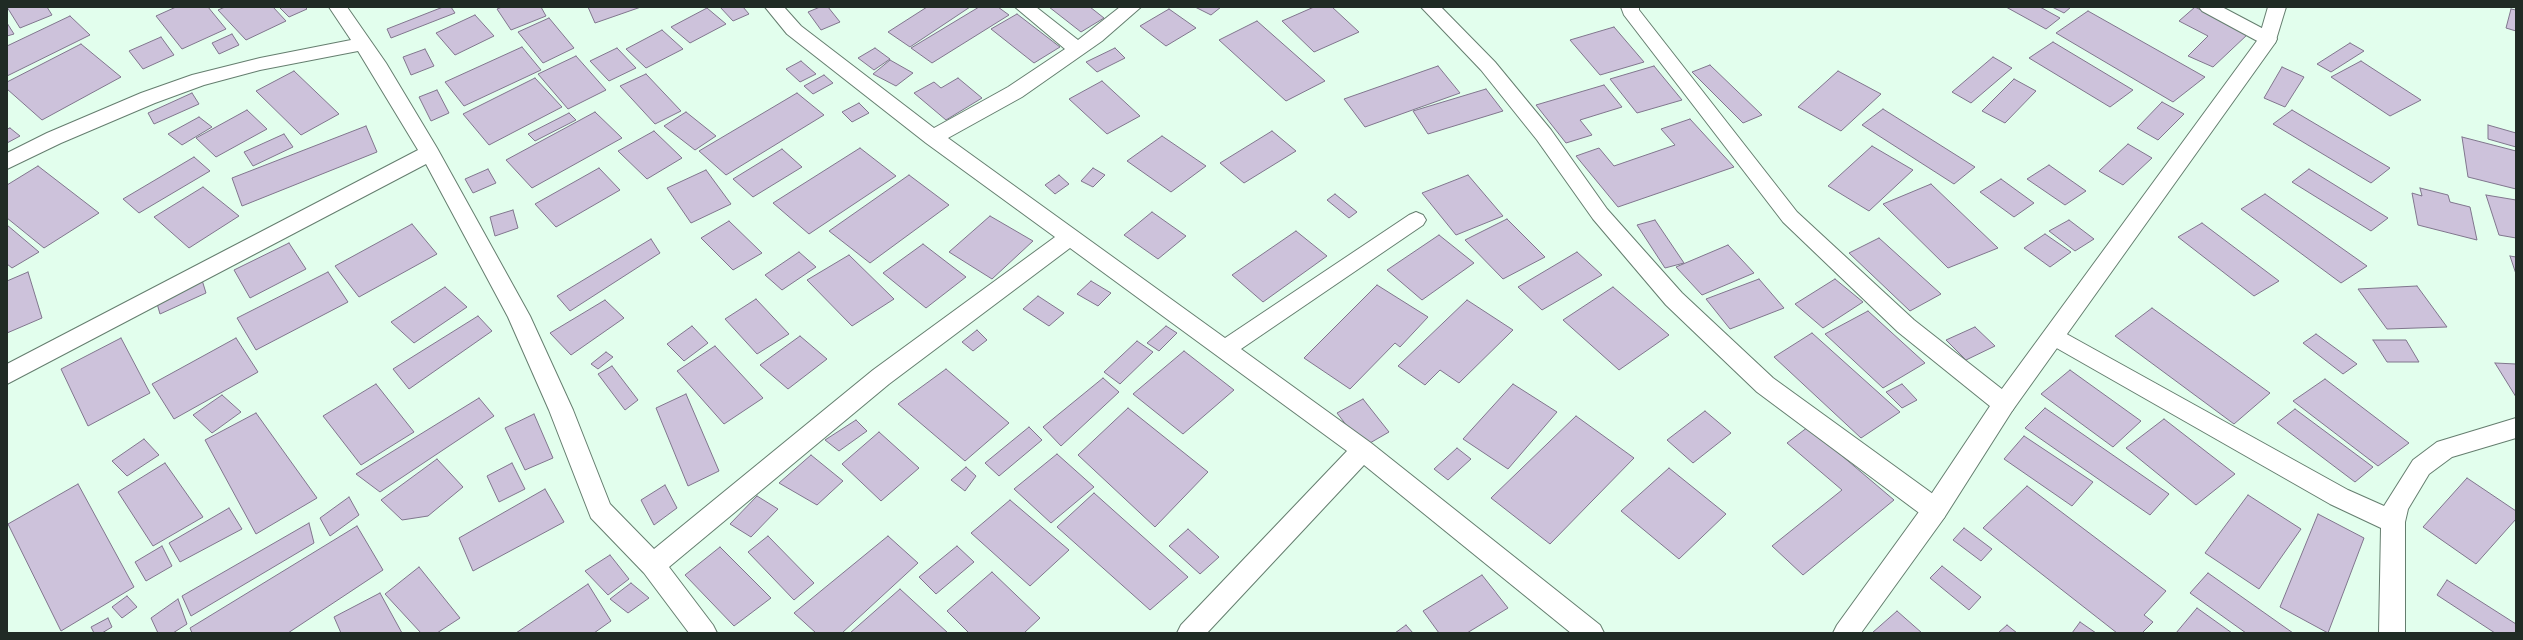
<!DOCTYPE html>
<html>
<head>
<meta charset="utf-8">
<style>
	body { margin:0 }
	#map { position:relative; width:2523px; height:640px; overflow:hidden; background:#e2feed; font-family:"PT Sans",sans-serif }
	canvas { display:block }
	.frame { position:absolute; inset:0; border:8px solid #202b25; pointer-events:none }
</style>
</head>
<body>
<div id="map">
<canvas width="2523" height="640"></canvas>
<div class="frame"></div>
</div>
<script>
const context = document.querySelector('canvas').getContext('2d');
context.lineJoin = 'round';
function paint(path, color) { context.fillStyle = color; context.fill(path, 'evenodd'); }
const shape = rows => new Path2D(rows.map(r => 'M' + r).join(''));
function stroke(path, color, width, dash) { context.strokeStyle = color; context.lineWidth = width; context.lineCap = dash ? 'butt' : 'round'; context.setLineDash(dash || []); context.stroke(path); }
const building = shape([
	[7,7,47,7,52,15,20,28,7,7],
	[176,7,208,7,226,29,182,49,156,16,176,7],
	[225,7,273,7,286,21,246,40,218,10,225,7],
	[279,7,305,7,307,9,289,17,279,7],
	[443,7,451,7,455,13,391,38,387,29,443,7],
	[502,7,541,7,546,16,511,30,497,9,502,7],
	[588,7,641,7,595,23,588,7],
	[720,7,743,7,749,14,733,21,720,7],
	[820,7,828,7,840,22,821,30,808,12,820,7],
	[927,7,970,7,910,47,888,32,927,7],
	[979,7,998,7,1009,15,932,63,911,48,979,7],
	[1049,7,1090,7,1104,18,1081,32,1049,7],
	[1195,7,1221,7,1211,15,1195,7],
	[1314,7,1332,7,1359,32,1314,52,1282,21,1314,7],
	[2006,7,2040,7,2060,18,2046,29,2006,7],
	[2052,7,2071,7,2064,13,2052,7],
	[2195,7,2248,34,2213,67,2188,56,2208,36,2179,21,2195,7],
	[707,8,726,24,690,43,671,27,707,8],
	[1169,9,1196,28,1166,46,1140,26,1169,9],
	[2511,9,2516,10,2516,31,2506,28,2511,9],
	[2088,11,2205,77,2173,102,2056,33,2088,11],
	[1017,14,1060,47,1034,63,991,29,1017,14],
	[475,15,494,36,455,55,436,33,475,15],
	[70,16,90,35,7,76,7,46,70,16],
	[549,18,574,48,543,63,518,32,549,18],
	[1257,21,1325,81,1286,101,1219,40,1257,21],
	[7,23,14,34,7,36,7,23],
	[1614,27,1644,62,1600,75,1570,40,1614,27],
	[662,30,683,49,646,68,626,49,662,30],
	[232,34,239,45,219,54,212,43,232,34],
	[161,37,174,55,143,69,129,51,161,37],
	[2053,42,2133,90,2110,107,2029,58,2053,42],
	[2350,43,2364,51,2331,72,2317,64,2350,43],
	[81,44,121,77,42,120,7,89,7,82,81,44],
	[522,47,541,70,464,106,445,82,522,47],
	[617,48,636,68,609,81,590,61,617,48],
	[875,48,890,59,874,70,858,58,875,48],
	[1115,48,1125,58,1097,72,1086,62,1115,48],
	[425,49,434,66,411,75,403,57,425,49],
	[576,56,606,90,568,109,538,74,576,56],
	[1993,57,2012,68,1971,103,1952,92,1993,57],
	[890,60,913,73,896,86,873,74,890,60],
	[801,61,816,74,800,82,786,69,801,61],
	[2361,61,2421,100,2390,116,2331,77,2361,61],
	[1710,65,1762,115,1743,123,1692,72,1710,65],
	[1438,66,1460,93,1365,127,1344,99,1438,66],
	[1654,66,1682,100,1637,113,1610,79,1654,66],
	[2282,67,2304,77,2285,107,2264,98,2282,67],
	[294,71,339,114,301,135,256,91,294,71],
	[1838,71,1881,94,1841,131,1798,107,1838,71],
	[646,74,681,111,655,124,620,86,646,74],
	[824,75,833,83,813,94,804,86,824,75],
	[535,78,562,107,489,145,463,114,535,78],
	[958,78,982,98,946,120,914,93,934,82,941,88,958,78],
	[2014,79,2036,91,2005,123,1982,111,2014,79],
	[1102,81,1140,116,1107,134,1069,99,1102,81],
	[1604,85,1622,107,1580,120,1592,135,1566,143,1536,105,1604,85],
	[1486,89,1503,111,1428,134,1413,111,1486,89],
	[437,90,449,113,431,121,419,97,437,90],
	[192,93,199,104,154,124,148,113,192,93],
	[797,93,824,115,726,175,699,151,797,93],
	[2162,102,2184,114,2158,140,2137,128,2162,102],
	[859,103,869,113,852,122,842,112,859,103],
	[1883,109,1975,167,1954,184,1862,125,1883,109],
	[247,110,267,129,216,157,196,138,247,110],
	[2292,110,2390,168,2371,183,2273,124,2292,110],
	[595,112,622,138,532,188,506,160,595,112],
	[686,112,716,136,695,150,664,126,686,112],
	[569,113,576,120,535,141,528,134,569,113],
	[199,117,212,127,182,145,168,134,199,117],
	[1690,119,1734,167,1618,207,1576,156,1599,148,1614,166,1675,145,1661,129,1690,119],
	[2488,125,2516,133,2516,147,2488,139,2488,125],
	[366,126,377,152,242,206,232,178,366,126],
	[10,128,20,136,7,143,7,129,10,128],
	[654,131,682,158,647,179,618,151,654,131],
	[1272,131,1296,151,1244,183,1220,163,1272,131],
	[284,134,293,147,253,166,244,152,284,134],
	[1162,136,1206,166,1171,192,1127,161,1162,136],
	[2462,137,2516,151,2516,189,2468,177,2462,137],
	[2128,144,2152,158,2123,185,2099,171,2128,144],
	[1872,146,1913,170,1869,211,1828,186,1872,146],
	[860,148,896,176,809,234,773,203,860,148],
	[782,149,802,167,753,197,733,179,782,149],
	[194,157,210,171,139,213,123,199,194,157],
	[2049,165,2086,191,2065,205,2027,179,2049,165],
	[38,166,99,213,44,248,7,218,7,185,38,166],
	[599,168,620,190,556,227,535,204,599,168],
	[1093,168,1105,175,1093,187,1081,181,1093,168],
	[488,169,496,183,473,193,465,179,488,169],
	[2309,169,2388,218,2371,231,2292,182,2309,169],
	[706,170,731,204,691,223,667,188,706,170],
	[909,175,949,205,870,263,829,231,909,175],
	[1059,175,1069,184,1055,194,1045,185,1059,175],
	[1468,175,1503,216,1456,235,1422,193,1468,175],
	[2001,179,2034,203,2014,217,1980,192,2001,179],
	[1931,184,1998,248,1948,268,1883,204,1931,184],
	[203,187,239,216,189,248,154,217,203,187],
	[2420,188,2448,195,2450,202,2470,207,2477,240,2418,225,2412,193,2422,196,2420,188],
	[1335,194,1357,212,1349,218,1327,200,1335,194],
	[2265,194,2367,266,2341,283,2241,209,2265,194],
	[2486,195,2516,200,2516,238,2499,235,2486,195],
	[513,210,518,228,495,236,490,217,513,210],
	[1152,212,1186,236,1158,259,1124,235,1152,212],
	[990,216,1033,241,992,279,949,252,990,216],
	[1507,219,1545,257,1503,279,1465,240,1507,219],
	[1655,220,1684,263,1665,268,1637,225,1655,220],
	[2069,220,2094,239,2075,251,2049,231,2069,220],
	[729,221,762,253,733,270,701,238,729,221],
	[2202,223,2279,281,2254,296,2178,237,2202,223],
	[412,224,437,254,359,297,335,266,412,224],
	[7,225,39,252,12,268,7,264,7,225],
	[1296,231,1327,256,1263,302,1232,275,1296,231],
	[2045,234,2071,252,2050,267,2024,248,2045,234],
	[1439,235,1474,263,1422,300,1387,270,1439,235],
	[1879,238,1941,294,1910,311,1849,253,1879,238],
	[651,239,660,253,570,311,557,296,651,239],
	[289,243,306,269,250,298,234,270,289,243],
	[923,244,966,277,926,308,883,273,923,244],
	[1728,245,1754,273,1702,295,1676,267,1728,245],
	[799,252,816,267,782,290,765,275,799,252],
	[1577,252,1602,275,1542,310,1518,287,1577,252],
	[849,255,894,299,852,326,807,280,849,255],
	[2510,256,2516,257,2516,274,2510,256],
	[28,272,42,318,7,333,7,281,28,272],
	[328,272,348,302,256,350,237,318,328,272],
	[1759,279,1784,308,1730,329,1706,299,1759,279],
	[1835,279,1863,302,1823,328,1795,304,1835,279],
	[202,280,206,293,160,314,156,300,202,280],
	[1091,281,1111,293,1098,306,1077,294,1091,281],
	[1377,285,1428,317,1400,347,1395,343,1350,389,1304,358,1377,285],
	[2417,286,2447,327,2387,329,2358,289,2417,286],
	[445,287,467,307,414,343,391,322,445,287],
	[1613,287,1669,335,1619,370,1563,320,1613,287],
	[1038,296,1064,313,1049,326,1023,309,1038,296],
	[756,299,789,334,757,354,725,319,756,299],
	[605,300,624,318,571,355,550,333,605,300],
	[1467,300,1513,330,1459,383,1440,370,1425,385,1398,366,1467,300],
	[2152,308,2270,393,2234,424,2115,336,2152,308],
	[1868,311,1925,363,1883,388,1825,334,1868,311],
	[478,316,492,331,409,389,393,369,478,316],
	[692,326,708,343,684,361,667,344,692,326],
	[1166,326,1177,333,1159,351,1147,343,1166,326],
	[1975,327,1995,346,1966,360,1946,340,1975,327],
	[977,330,987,340,973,351,962,342,977,330],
	[1812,333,1900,412,1861,438,1774,357,1812,333],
	[2316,334,2357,364,2343,374,2303,343,2316,334],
	[800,336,827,359,788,389,760,365,800,336],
	[121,338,150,393,88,426,61,369,121,338],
	[236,338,258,372,174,419,152,384,236,338],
	[2373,340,2406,340,2419,362,2387,362,2373,340],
	[1137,341,1153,352,1120,384,1104,372,1137,341],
	[715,346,763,398,724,424,677,371,715,346],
	[1184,351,1234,390,1183,434,1133,394,1184,351],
	[606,352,613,357,598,369,591,364,606,352],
	[2495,363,2516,364,2516,397,2495,363],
	[612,366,638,400,625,410,598,374,612,366],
	[946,369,1009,423,965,461,898,404,946,369],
	[2070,370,2141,421,2113,447,2041,394,2070,370],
	[1103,378,1119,392,1061,446,1043,427,1103,378],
	[2325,379,2409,443,2378,466,2293,401,2325,379],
	[376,384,414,432,361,465,323,416,376,384],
	[1513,384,1557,412,1508,469,1463,439,1513,384],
	[1902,384,1917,400,1902,408,1886,392,1902,384],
	[686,394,719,471,688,486,656,408,686,394],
	[222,395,241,412,212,433,193,415,222,395],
	[479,398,494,416,380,492,356,474,479,398],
	[1363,399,1389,432,1363,447,1337,413,1363,399],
	[1128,408,1208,472,1155,527,1078,455,1128,408],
	[2045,408,2169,494,2150,515,2025,428,2045,408],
	[2295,409,2373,467,2355,482,2277,423,2295,409],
	[1705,411,1731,433,1693,463,1667,440,1705,411],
	[256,413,317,498,256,534,205,440,256,413],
	[534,414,553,458,525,470,505,428,534,414],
	[1576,416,1634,458,1550,544,1491,498,1576,416],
	[2164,419,2235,474,2196,505,2126,448,2164,419],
	[856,420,867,431,839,451,825,440,856,420],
	[1029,427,1042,440,999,476,985,463,1029,427],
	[1808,427,1894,500,1803,575,1772,546,1842,490,1787,443,1808,427],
	[879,432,919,468,881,501,842,464,879,432],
	[2024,436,2093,482,2072,506,2004,459,2024,436],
	[144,439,159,455,127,476,112,461,144,439],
	[1457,448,1471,459,1448,480,1434,469,1457,448],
	[1057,454,1094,487,1051,523,1014,489,1057,454],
	[811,455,843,481,817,505,779,483,811,455],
	[437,459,463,487,428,516,402,520,381,500,437,459],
	[165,463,203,517,153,546,118,492,165,463],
	[512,463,525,489,499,502,487,476,512,463],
	[966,467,976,476,965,491,951,480,966,467],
	[1669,468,1726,514,1679,559,1621,511,1669,468],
	[2467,478,2516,511,2516,519,2476,564,2423,527,2467,478],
	[78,484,134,587,61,631,8,524,78,484],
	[665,485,677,508,654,525,641,500,665,485],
	[2027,486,2166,591,2144,615,2153,622,2142,633,2117,633,1983,528,2027,486],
	[545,489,564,522,473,571,459,538,545,489],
	[1094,493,1188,577,1150,610,1057,527,1094,493],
	[2248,495,2301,529,2259,589,2205,553,2248,495],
	[757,496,778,509,751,537,730,524,757,496],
	[349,497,359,515,330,536,320,518,349,497],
	[1010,500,1069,550,1030,586,971,533,1010,500],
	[229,508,242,529,180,562,169,543,229,508],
	[2318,514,2364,538,2328,633,2280,607,2318,514],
	[309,523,314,543,191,616,182,596,309,523],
	[357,526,383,570,288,633,192,633,190,628,357,526],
	[1964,528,1992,549,1981,561,1953,540,1964,528],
	[1188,529,1219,557,1200,574,1169,546,1188,529],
	[768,536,814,583,794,600,748,552,768,536],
	[888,536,918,563,842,633,816,633,794,613,888,536],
	[162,546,172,566,146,581,135,562,162,546],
	[957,546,974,562,936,594,919,577,957,546],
	[720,547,771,598,734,626,685,575,720,547],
	[610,555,629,579,608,595,585,571,610,555],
	[1942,566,1981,597,1969,610,1930,578,1942,566],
	[419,567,460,618,437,633,421,633,385,594,419,567],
	[992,572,1040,618,1024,633,969,633,947,611,992,572],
	[2208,573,2293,633,2246,633,2190,593,2208,573],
	[1482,575,1508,608,1467,633,1439,633,1423,611,1482,575],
	[2447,580,2516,624,2516,633,2495,633,2437,595,2447,580],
	[631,583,649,598,628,613,610,599,631,583],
	[588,584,611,621,594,633,516,633,588,584],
	[900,589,948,633,850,633,900,589],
	[380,593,402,633,341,633,334,617,380,593],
	[127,596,137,607,122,618,112,607,127,596],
	[178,599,187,624,173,633,158,633,151,618,178,599],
	[2197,608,2232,633,2176,633,2197,608],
	[1897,611,1922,633,1872,633,1897,611],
	[108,618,112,627,102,633,94,633,91,627,108,618],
	[2080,622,2096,633,2072,633,2080,622],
	[1406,625,1413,633,1395,633,1406,625],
	[2007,625,2017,633,1998,633,2007,625]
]);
paint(building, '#cdc2db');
stroke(building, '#80768d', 1);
const minor = shape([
	[329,7,347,7,386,63,437,148,530,316,573,410,610,504,654,549,873,370,1055,237,926,143,787,34,765,7,784,7,801,26,934,128,1008,87,1065,49,1015,7,1036,7,1078,40,1120,7,1141,7,1102,41,1022,97,948,138,1225,338,1409,215,1416,212,1423,215,1426,220,1423,225,1241,349,1371,443,1600,625,1604,633,1571,633,1364,465,1207,633,1177,633,1181,625,1347,451,1070,248,889,384,669,567,713,625,717,633,689,633,644,573,591,518,549,410,508,317,426,164,7,384,7,364,418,150,358,51,260,70,204,85,155,103,61,143,7,169,7,153,47,133,141,93,192,75,260,58,351,40,329,7],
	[1421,7,1441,7,1495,62,1551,130,1607,209,1682,293,1773,378,1944,502,1947,510,1944,518,1935,521,1926,518,1757,392,1666,305,1593,219,1537,140,1481,70,1421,7],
	[1621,7,1639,7,1639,10,1797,212,1914,320,2012,397,2016,404,2012,411,2004,414,1996,411,1898,332,1783,222,1624,15,1621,7],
	[2199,7,2222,7,2275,35,2277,39,2275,43,2268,45,2261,43,2202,11,2199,7],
	[2054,327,2348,490,2384,506,2413,460,2437,442,2516,418,2516,438,2452,457,2429,474,2408,509,2405,522,2405,633,2379,633,2381,528,2330,504,2046,342,2043,336,2046,330,2054,327]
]);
const tertiary = shape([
	[2268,7,2286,7,2275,43,2012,411,1944,518,1861,633,1833,633,1837,625,1926,502,1996,397,2259,38,2268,7]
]);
stroke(minor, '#657e6f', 2);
stroke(tertiary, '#657e6f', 2);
paint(minor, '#fff');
paint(tertiary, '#fff');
</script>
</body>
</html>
